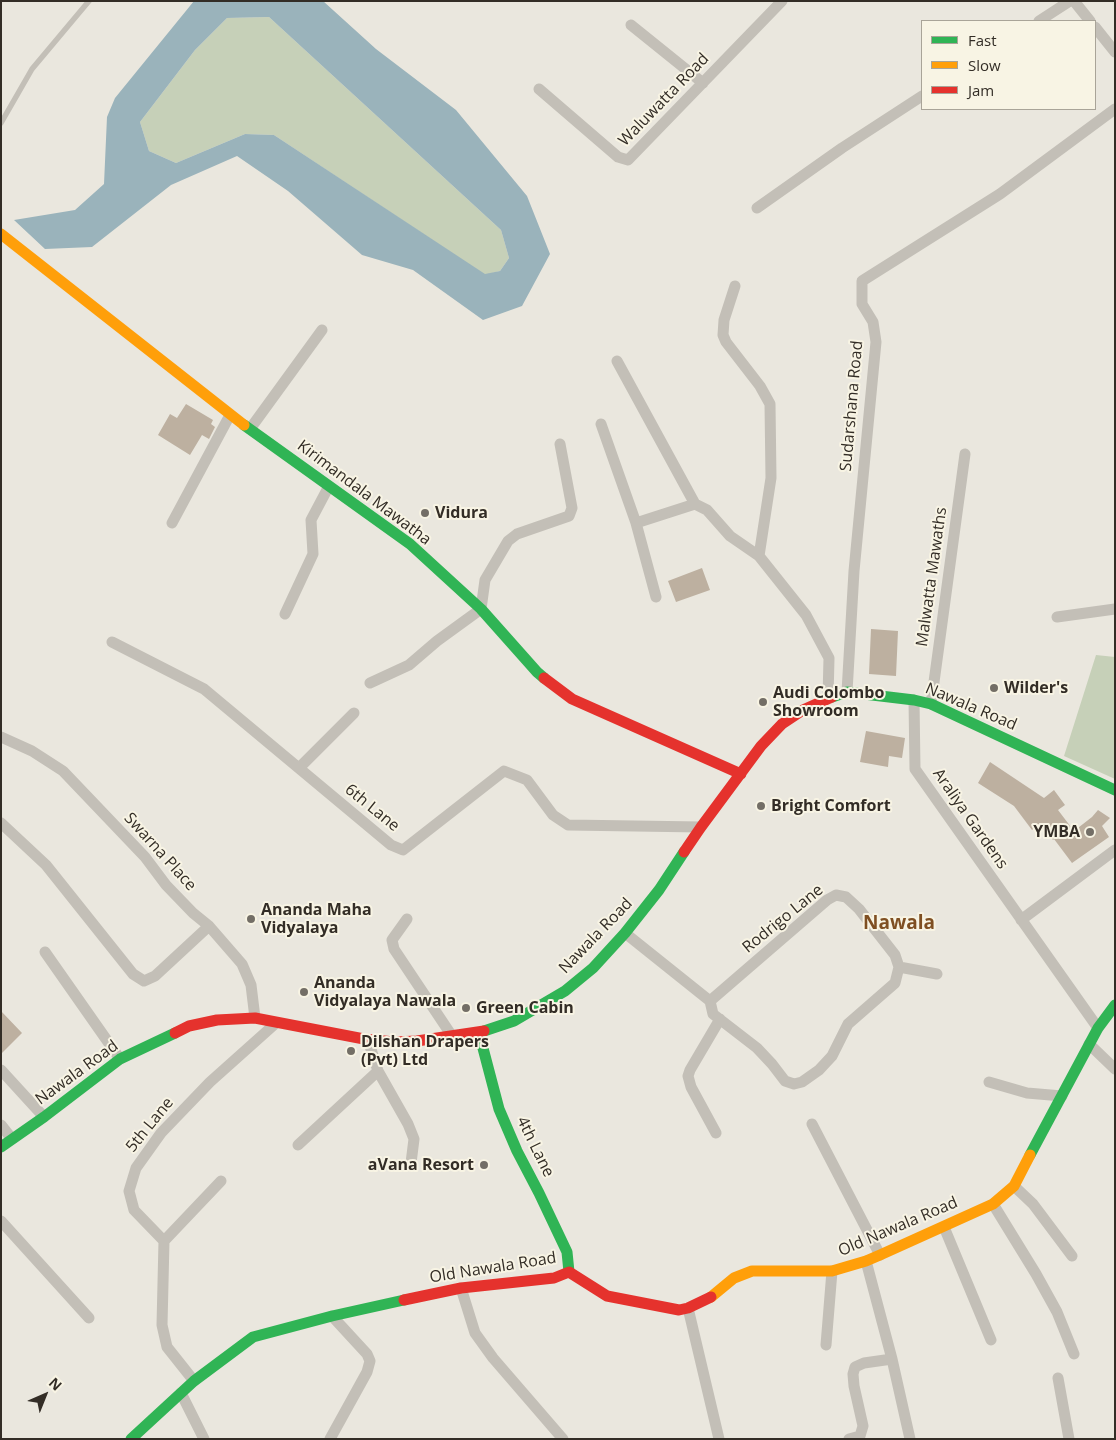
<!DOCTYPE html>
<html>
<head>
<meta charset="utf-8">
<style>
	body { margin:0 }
	#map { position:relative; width:1116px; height:1440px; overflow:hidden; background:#eae7de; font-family:"Open Sans",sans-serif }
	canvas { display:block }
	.frame { position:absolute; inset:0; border:2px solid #332d26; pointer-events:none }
	.legend { position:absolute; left:921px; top:20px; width:175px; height:90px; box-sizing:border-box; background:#f8f4e4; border:1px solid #a9a498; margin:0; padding:6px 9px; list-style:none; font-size:15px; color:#332d26 }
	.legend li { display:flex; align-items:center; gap:10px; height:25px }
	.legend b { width:25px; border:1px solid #a9a498 }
	.north { position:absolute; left:20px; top:1370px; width:50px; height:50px; -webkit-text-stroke:4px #f8f4e4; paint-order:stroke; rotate:44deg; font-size:14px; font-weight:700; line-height:20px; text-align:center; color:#332d26 }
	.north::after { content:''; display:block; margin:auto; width:18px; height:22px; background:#332d26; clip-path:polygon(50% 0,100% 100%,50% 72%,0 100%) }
</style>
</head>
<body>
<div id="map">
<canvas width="1116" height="1440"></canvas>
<div class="frame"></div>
<ul class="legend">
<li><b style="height:6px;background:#30b455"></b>Fast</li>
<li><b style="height:6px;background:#ff9f0a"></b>Slow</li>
<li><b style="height:6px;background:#e5322d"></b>Jam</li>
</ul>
<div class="north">N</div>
</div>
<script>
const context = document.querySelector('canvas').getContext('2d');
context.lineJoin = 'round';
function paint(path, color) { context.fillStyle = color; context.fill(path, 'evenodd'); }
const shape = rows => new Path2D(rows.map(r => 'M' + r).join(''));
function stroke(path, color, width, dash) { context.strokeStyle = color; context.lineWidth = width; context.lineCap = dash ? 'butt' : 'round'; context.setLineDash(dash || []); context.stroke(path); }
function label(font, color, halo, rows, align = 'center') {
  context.font = font + ' "Open Sans",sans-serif'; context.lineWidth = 4; context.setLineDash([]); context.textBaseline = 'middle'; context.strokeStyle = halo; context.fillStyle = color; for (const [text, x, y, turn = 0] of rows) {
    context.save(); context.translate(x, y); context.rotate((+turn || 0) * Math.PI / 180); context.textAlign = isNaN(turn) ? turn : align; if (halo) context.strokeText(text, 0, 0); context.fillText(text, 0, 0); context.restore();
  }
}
paint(shape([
	[269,17,501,230,509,258,500,271,485,275,274,135,245,134,176,163,149,151,140,122,195,50,227,18],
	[1096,655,1115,657,1115,779,1064,756]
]), '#c6d0b8');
paint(shape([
	[194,1,323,1,376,49,456,110,527,196,550,254,522,306,483,320,413,270,362,255,288,191,237,156,171,185,92,247,45,249,14,220,75,210,104,184,107,117,115,98],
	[269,17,501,230,509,258,500,271,485,274,274,135,245,134,176,163,149,151,140,122,195,50,227,18]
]), '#9ab3bb');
paint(shape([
	[186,404,213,420,211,424,215,427,209,439,202,435,190,455,158,435,170,414,177,418],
	[702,568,710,590,676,602,668,581],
	[871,629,898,631,896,676,869,674],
	[866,731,905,738,902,758,889,756,888,767,860,762],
	[990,762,1044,798,1054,790,1065,805,1058,810,1074,831,1092,817,1098,810,1110,818,1102,826,1109,837,1072,863,1054,839,1053,840,1040,823,1032,830,1014,806,978,783],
	[1,1011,22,1033,1,1054]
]), '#bdb0a0');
stroke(shape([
	[1,123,32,69,89,1]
]), '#c3bfb7', 5.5);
stroke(shape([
	[1074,1,1090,21],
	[1039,21,1070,1],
	[631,25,703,83],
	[1095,27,1115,52],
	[539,89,618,157,628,160,782,1],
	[757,208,842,148,922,96],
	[735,286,724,320,723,335,726,342,760,386,770,404,771,478,759,556,806,615,829,658,828,698],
	[617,361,695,504,707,510,730,536,759,556],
	[601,424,636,523,656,597],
	[250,429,322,330],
	[172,523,230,415],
	[636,523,695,504],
	[285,614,313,554,311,520,329,486],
	[1057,617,1115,609],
	[112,642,204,689,391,845,403,850,504,771,527,780,553,815,568,825,701,827],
	[370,683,409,665,437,641,481,609,485,580,508,541,517,534,569,516,572,508,560,444],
	[847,692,854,571,876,342,873,322,862,304,862,281,1000,194,1115,109],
	[914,700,915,769,1098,1028],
	[931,704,965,454],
	[1,737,32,751,63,771,145,857,166,885,193,913,209,926,242,964,251,985,255,1018],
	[299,768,354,713],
	[1,823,46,865,133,974,144,981,155,976,209,926],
	[407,919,392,940,394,949,452,1036],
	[1021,920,1115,850],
	[625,933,710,1001,713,1014,757,1048,772,1064,785,1081,794,1084,802,1082,819,1070,832,1056,848,1024,895,983,899,967,895,955,859,909,846,897,836,895,827,900,710,1001],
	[45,952,120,1059],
	[899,967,937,974],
	[1089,1044,1115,1069],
	[1,1070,44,1117],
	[378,1071,408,1124,414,1139,411,1163],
	[989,1082,1027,1093,1062,1096],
	[812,1124,880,1255],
	[1,1125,12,1139],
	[716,1133,691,1087,688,1076,690,1070,720,1019],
	[298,1145,378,1071,368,1040],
	[1014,1186,1033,1204,1072,1256],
	[993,1204,1036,1274,1057,1312,1074,1354],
	[1,1221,89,1318],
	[944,1227,991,1340],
	[164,1241,221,1181],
	[866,1261,892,1359,910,1439],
	[461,1288,475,1333,493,1358,563,1439],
	[688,1308,719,1439],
	[826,1345,832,1271],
	[1058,1378,1069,1439],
	[194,1381,167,1347,162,1325,164,1241,134,1210,129,1191,136,1168,161,1133,210,1082,276,1023],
	[181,1393,204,1439],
	[330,1439,367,1372,370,1361,367,1354,332,1316],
	[849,1439,860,1436,863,1426,854,1386,853,1374,855,1367,864,1363,892,1359]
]), '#c3bfb7', 11);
stroke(shape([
	[244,425,410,544,481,609,537,672,544,678],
	[832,697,847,692,914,700,931,704,1115,790],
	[484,1031,514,1021,565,991,593,968,625,933,659,890,684,852],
	[479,1033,499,1109,517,1151,539,1193,567,1252,569,1272],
	[1,1147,44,1117,120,1059,175,1033],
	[1030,1155,1098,1028,1115,1005],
	[131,1439,194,1381,253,1337,332,1316,404,1300]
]), '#30b455', 11);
stroke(shape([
	[1,234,244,425],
	[711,1297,734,1278,752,1271,832,1271,866,1261,880,1255,993,1204,1014,1186,1030,1155]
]), '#ff9f0a', 11);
stroke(shape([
	[544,678,572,699,741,774],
	[684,852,701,827,761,746,782,724,803,710,832,697],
	[175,1033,189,1026,217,1020,255,1018,364,1039,394,1042,417,1041,484,1031],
	[404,1300,461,1288,554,1278,569,1272,607,1296,679,1310,688,1308,711,1297]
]), '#e5322d', 11);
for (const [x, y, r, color] of [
	[425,513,5,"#736e66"],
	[994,688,5,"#736e66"],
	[763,702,5,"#736e66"],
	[761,806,5,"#736e66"],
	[1090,832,5,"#736e66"],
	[251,919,5,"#736e66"],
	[304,992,5,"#736e66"],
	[466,1008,5,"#736e66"],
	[351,1051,5,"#736e66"],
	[484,1165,5,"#736e66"]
]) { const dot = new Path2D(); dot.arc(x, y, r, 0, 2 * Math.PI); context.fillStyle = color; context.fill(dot); stroke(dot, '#f8f4e4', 2); }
label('16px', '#332d26', '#f8f4e4', [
	["Waluwatta Road",664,100,-46],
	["Sudarshana Road",852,406,-85],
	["Kirimandala Mawatha",364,493,37],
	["Malwatta Mawaths",932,577,-82],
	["Nawala Road",971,707,23],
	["6th Lane",372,808,39],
	["Araliya Gardens",970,819,55],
	["Swarna Place",160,852,48],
	["Rodrigo Lane",783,919,-39],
	["Nawala Road",596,936,-46],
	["Nawala Road",77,1073,-36],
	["5th Lane",150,1125,-51],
	["4th Lane",535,1147,64],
	["Old Nawala Road",898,1227,-23],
	["Old Nawala Road",493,1268,-9]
]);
label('bold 16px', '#332d26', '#f8f4e4', [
	["Vidura",435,513],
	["Wilder's",1004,688],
	["Audi Colombo",773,693],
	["Showroom",773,711],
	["Bright Comfort",771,806],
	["YMBA",1080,832,"right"],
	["Ananda Maha",261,910],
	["Vidyalaya",261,928],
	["Ananda",314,983],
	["Vidyalaya Nawala",314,1001],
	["Green Cabin",476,1008],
	["Dilshan Drapers",361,1042],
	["(Pvt) Ltd",361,1060],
	["aVana Resort",474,1165,"right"]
], 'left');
label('bold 19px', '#7f4f22', '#f8f4e4', [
	["Nawala",899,924]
]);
</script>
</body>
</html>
